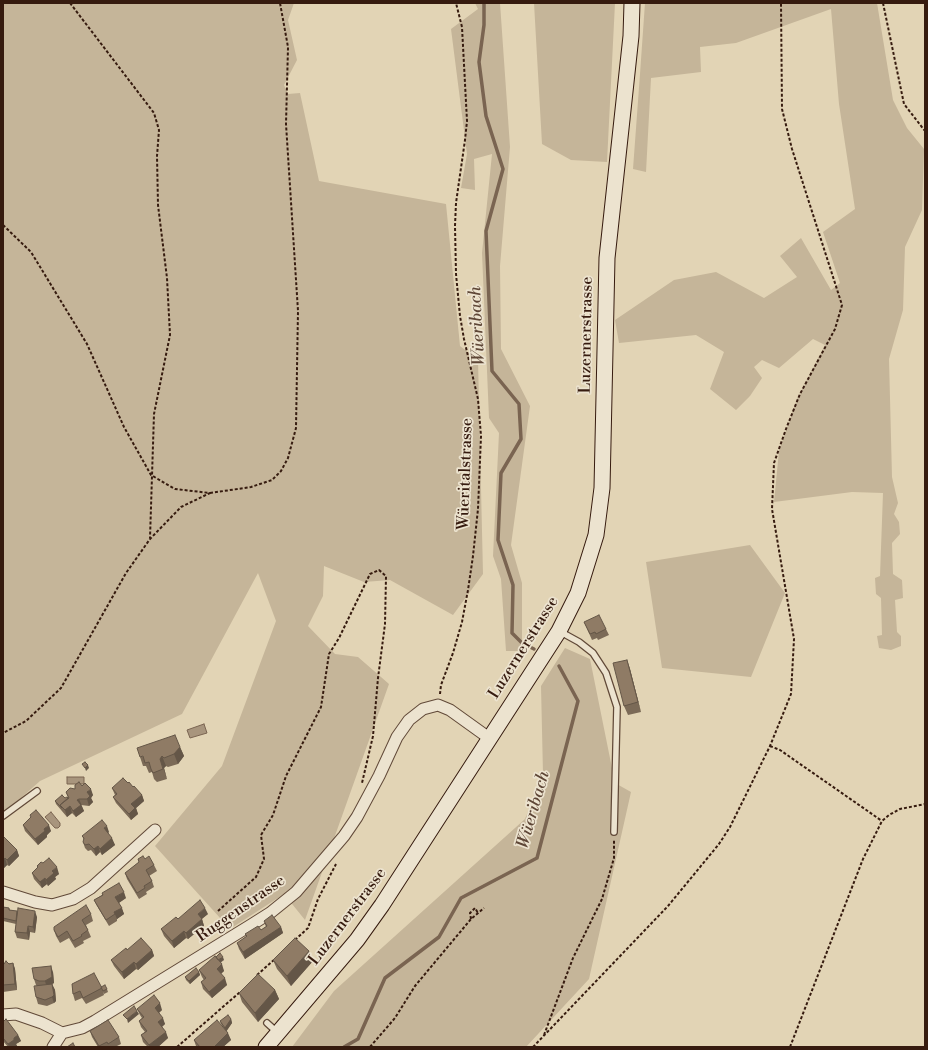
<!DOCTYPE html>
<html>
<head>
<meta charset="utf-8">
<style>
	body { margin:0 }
	#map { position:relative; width:928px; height:1050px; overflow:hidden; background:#e2d4b5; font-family:"Libre Bodoni",serif }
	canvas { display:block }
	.frame { position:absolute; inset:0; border:4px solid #361b0f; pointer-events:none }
</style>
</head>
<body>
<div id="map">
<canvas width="928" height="1050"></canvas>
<div class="frame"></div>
</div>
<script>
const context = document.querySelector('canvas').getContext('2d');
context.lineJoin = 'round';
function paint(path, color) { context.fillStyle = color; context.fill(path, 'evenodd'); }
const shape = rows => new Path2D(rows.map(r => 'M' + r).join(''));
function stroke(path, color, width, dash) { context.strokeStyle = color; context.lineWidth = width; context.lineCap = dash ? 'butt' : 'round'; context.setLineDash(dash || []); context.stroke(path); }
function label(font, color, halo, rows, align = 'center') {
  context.font = font + ' "Libre Bodoni",serif'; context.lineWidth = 3.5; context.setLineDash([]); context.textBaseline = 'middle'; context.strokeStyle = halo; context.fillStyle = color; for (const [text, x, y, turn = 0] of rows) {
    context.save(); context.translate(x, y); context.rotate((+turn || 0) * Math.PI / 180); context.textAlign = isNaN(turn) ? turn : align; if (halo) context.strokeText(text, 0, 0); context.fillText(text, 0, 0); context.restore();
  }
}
paint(shape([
	[3,3,294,3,288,20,297,60,284,85,288,94,300,93,319,181,446,204,460,346,478,360,483,574,453,615,390,580,364,582,324,566,323,596,308,626,335,654,358,657,389,684,305,920,284,894,230,929,155,846,222,766,276,621,258,573,182,714,40,781,3,814],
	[475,3,500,3,510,147,500,266,501,349,530,406,511,545,522,583,522,651,506,651,501,579,493,556,499,433,489,418,482,253,492,154,474,159,475,190,461,188,467,154,451,29,478,9],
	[534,3,615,3,607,162,571,160,542,144],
	[645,3,877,3,893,100,907,128,924,149,922,210,905,247,903,310,889,359,892,477,898,503,894,514,899,522,900,534,892,543,893,574,902,580,903,598,895,600,897,632,901,636,901,646,891,650,879,648,877,636,882,635,881,598,876,594,875,578,880,576,883,493,852,492,774,502,779,451,797,399,825,345,813,339,779,368,762,360,754,367,762,378,750,396,736,410,710,389,724,352,696,335,619,343,615,320,674,280,716,272,764,298,797,277,780,256,801,238,831,290,840,283,823,232,855,209,839,104,831,9,736,43,700,47,701,72,651,78,646,172,633,169,640,74],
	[750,545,785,593,751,677,662,668,646,562],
	[565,648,590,659,615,783,631,792,589,979,526,1047,292,1047,334,991,525,819,543,774,541,686]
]), '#c5b599');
const water = shape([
	[204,724,207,733,190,738,187,730,204,724],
	[67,777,84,777,84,784,67,784,67,777],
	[51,812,60,823,60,826,58,828,55,828,45,817,51,812]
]);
paint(water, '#a8957d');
stroke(water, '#7a6451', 1);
stroke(shape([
	[484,3,484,25,479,62,486,116,503,169,486,231,492,371,519,404,521,439,501,473,498,540,513,585,512,633,522,643,534,649],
	[344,1047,358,1039,385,978,439,937,461,898,537,858,578,701,559,666]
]), '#7a6451', 3.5);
const lane = shape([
	[559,631,579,642,593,653,606,673,617,707,614,832],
	[3,816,37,791],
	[267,1023,277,1032]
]);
const street = shape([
	[3,892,35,902,52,905,73,899,91,888,155,830],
	[3,1015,16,1014,42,1023,62,1033],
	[53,1047,62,1033,82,1028,95,1021,251,925,270,913,296,892,344,836,357,817,379,776,397,737,409,720,423,709,438,705,450,710,489,738]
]);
const secondary = shape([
	[266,1047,357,940,382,905,559,631,578,593,596,535,602,488,607,258,631,36,632,3]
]);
stroke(lane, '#614938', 8);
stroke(street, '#614938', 13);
stroke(secondary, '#361b0f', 17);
stroke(shape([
	[70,3,154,113,159,130,157,156,158,205,167,278,170,335,154,414,150,538],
	[883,3,904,104,925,131],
	[3,225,31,252,87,344,124,427,151,475,175,489,210,493,181,507,150,539,126,573,61,688,26,721,3,733],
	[210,493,251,487,272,480,281,471,288,458,296,428,298,311,286,124,288,47,280,3],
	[440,694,441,685,453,653,462,622,468,590,473,556,478,509,481,436,478,399,464,339,460,316,456,274,455,226,456,203,465,140,467,121,462,27,456,3],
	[770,746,780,750,882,821],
	[218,911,256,877,264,859,261,835,273,815,286,776,321,707,329,654,339,638,370,574,379,570,386,576,385,624,378,678,373,736,362,783],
	[471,919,470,913,475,908,478,913],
	[295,940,308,928,318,899,336,864],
	[257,975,275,959],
	[544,1035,573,958,602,899,614,858,614,839],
	[177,1047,240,992],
	[370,1047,395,1018,415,986,471,919,484,908],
	[533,1047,668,906,719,844,730,827,770,746,791,694,794,639,772,509,774,463,786,429,800,394,835,329,842,305,792,149,782,109,781,3],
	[790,1047,863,859,882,821,889,815,900,809,925,804]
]), '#361b0f', 2, [3, 2]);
stroke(lane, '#ece3cf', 5.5);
stroke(street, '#ece3cf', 11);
stroke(secondary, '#ece3cf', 15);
paint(shape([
	[584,622,606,629,609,635,598,640,597,638,592,640],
	[627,660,630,669,641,712,628,715,624,706],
	[180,747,184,756,178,764,168,767,166,766,164,768,167,779,157,782,154,779,152,772,149,773,146,766,143,766,140,757],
	[128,783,133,787,142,795,144,801,136,808,138,814,131,820,116,803,113,797,115,795,112,788],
	[82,786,93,795,91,798,93,802,89,806,81,805,84,811,76,817,72,813,67,817,56,804,55,801,68,798,66,792,75,789],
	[30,815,51,831,47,835,47,837,38,845,25,831,23,825,31,817],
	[109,832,108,833,115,845,102,855,100,852,96,856,91,850,88,851,85,848,83,842,84,840,82,836],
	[3,836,17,850,19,856,9,866,7,865,3,869],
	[138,859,145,859,154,865,157,871,149,876,152,881,154,887,146,892,147,894,139,899,127,879,125,873,139,862],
	[43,863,59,874,55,877,56,879,48,886,47,884,42,888,34,879,32,873,37,868,37,866],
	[102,893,126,898,119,903,124,914,117,919,117,921,109,926,97,906,94,900,102,895],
	[3,907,9,908,10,910,37,917,35,933,30,932,29,940,17,938,15,932,16,924,3,921],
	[91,914,93,921,86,925,88,930,91,937,83,941,84,943,75,948,69,938,60,943,56,936,54,930],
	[208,914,202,919,204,926,188,939,186,938,174,948,164,936,161,929,178,919],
	[264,921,281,927,283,933,245,959,239,949,237,943,246,937,245,934,261,930,266,927],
	[127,950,152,950,154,956,138,970,136,969,124,979,114,966,111,960],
	[224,960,220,963,224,971,221,974,227,985,212,998,203,989,201,982,204,980,202,977,199,970],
	[273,960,313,961,291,986,277,969],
	[13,963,15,969,17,990,3,992,3,964],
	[53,972,54,983,52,984,55,990,56,1001,54,1003,47,1006,38,1004,36,997,37,986,36,985,34,979],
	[199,972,200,975,190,984,186,980,185,977],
	[72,984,102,988,107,989,108,992,104,994,103,991,104,995,86,1004,82,998,75,1001,73,994],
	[275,990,279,999,258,1022,242,1002,239,993],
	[137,1009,162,1010,159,1013,165,1024,162,1027,168,1038,158,1047,148,1047,143,1042,141,1035,145,1032,141,1027,139,1021,142,1018,140,1015],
	[231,1019,232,1023,226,1031,231,1040,223,1047,197,1047,196,1046,194,1040,224,1028,221,1024,220,1021],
	[3,1022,18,1035,21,1041,16,1044,17,1046,15,1047,8,1047,3,1041],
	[90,1031,119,1037,121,1044,115,1047,98,1047,92,1037]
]), '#7b6a57');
paint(shape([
	[627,660,630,669,641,712,638,702],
	[180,747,184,756,178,764,174,754],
	[162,756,166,766,164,768,167,779,160,759],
	[88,765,89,768,86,771,85,768],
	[91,789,93,795,91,798,93,802,89,806,87,799,87,792],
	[142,795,144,801,136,808,138,814,131,820,129,814,131,804],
	[79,799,84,811,76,817,73,811,77,800],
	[70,806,72,813,67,817,65,810],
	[49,825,51,831,47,835,47,837,38,845,35,839,44,829],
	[107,826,109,832,106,835,104,828],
	[112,838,115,845,102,855,100,849],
	[98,846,100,852,96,856,94,849],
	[17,850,19,856,9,866,7,860],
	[5,858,7,865,3,869,3,860],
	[57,867,59,874,55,877,56,879,48,886,46,880,52,871],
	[45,878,47,884,42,888,40,882],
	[124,892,126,898,117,904,115,897],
	[122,908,124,914,117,919,114,912],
	[205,908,208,914,200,920,198,914],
	[35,911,37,917,35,933,33,927],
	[202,919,204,926,188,939,186,933],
	[28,926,30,932,29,940,27,933],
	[281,927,283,933,245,959,243,952],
	[184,931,186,938,174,948,172,941],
	[152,950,154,956,138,970,136,964],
	[309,951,313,961,291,986,287,976],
	[223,957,224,960,219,963,218,960],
	[134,962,136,969,124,979,122,972],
	[13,963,15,969,17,990,15,984],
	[222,964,224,971,219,975,217,969],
	[51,966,53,972,54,983,52,984,55,990,56,1001,54,1003,52,997,47,988,45,981],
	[199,972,200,975,190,984,189,981],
	[225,978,227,985,212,998,209,992],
	[275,990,279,999,258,1022,255,1013],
	[160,1003,162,1010,157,1014,155,1008],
	[137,1011,139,1014,128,1023,127,1019],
	[163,1018,165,1024,160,1028,158,1022],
	[231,1019,232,1023,226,1032,225,1028],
	[166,1032,168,1038,158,1047,150,1047,149,1045],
	[228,1033,231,1040,223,1047,214,1047],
	[18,1035,21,1041,16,1044,17,1046,15,1047,9,1047,8,1044,14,1038]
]), '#645647');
const building = shape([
	[599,615,606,629,596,634,595,632,590,634,584,622,599,615],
	[627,660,638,702,624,706,613,663,627,660],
	[175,735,180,747,174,754,164,758,162,756,160,759,163,769,153,773,151,769,149,762,145,763,143,756,140,757,137,748,175,735],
	[85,762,88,765,85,768,82,764,85,762],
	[123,778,128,783,129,782,133,787,134,786,142,795,131,804,135,808,129,814,113,797,117,794,112,788,123,778],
	[79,782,82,786,85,783,91,789,87,792,90,796,87,799,79,799,77,800,81,805,73,811,70,806,65,810,60,805,69,798,66,792,70,788,75,789,75,785,79,782],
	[62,795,65,798,67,797,68,798,60,805,62,808,55,801,62,795],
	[36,810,49,825,44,829,45,831,35,839,23,825,31,817,30,815,36,810],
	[102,820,107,826,104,828,112,838,100,849,98,846,94,849,89,844,85,845,83,842,84,838,82,836,102,820],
	[3,836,17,850,7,860,5,858,3,860,3,836],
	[143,856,145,859,149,856,154,865,146,870,152,881,144,886,145,888,137,893,125,873,139,862,138,859,143,856],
	[49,858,57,867,52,871,54,873,46,880,45,878,40,882,32,873,38,867,37,866,41,862,43,863,49,858],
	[119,883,124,892,115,897,122,908,114,912,115,914,106,920,94,900,103,895,102,893,119,883],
	[200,900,205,908,198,914,202,919,186,933,184,931,172,941,161,929,176,917,178,919,200,900],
	[86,905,91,914,82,920,88,930,81,935,82,936,73,941,67,931,58,937,54,930,54,927,86,905],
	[3,907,9,908,9,910,17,911,16,921,3,918,3,907],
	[18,908,35,911,33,927,28,926,27,933,15,932,18,908],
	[272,915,281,927,243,952,237,943,247,936,245,934,258,926,261,930,267,926,264,921,272,915],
	[141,938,152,950,136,964,134,962,122,972,111,960,126,948,127,950,141,938],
	[295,938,309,951,287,976,273,960,295,938],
	[220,953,223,957,218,960,216,957,220,953],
	[215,956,222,964,217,969,225,978,209,992,201,982,206,978,199,970,215,956],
	[6,961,9,964,13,963,15,984,3,985,3,964,4,964,6,961],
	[51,966,52,977,45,981,39,981,34,979,32,968,51,966],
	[196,968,199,972,189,981,185,977,196,968],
	[94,973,102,988,83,998,80,991,73,994,72,984,94,973],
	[258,974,275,990,255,1013,239,993,258,974],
	[52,984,54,995,52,997,45,1000,36,997,34,986,52,984],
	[105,985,107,989,103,991,101,987,105,985],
	[154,995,160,1003,155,1008,163,1018,158,1022,166,1032,149,1045,141,1035,147,1031,139,1021,144,1017,137,1009,154,995],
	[134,1006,137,1011,127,1019,123,1015,134,1006],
	[228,1015,231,1019,225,1028,220,1021,228,1015],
	[6,1019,18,1035,14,1038,14,1040,8,1044,3,1038,3,1022,6,1019],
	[108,1020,119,1037,108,1044,107,1042,99,1046,90,1031,108,1020],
	[217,1020,228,1033,214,1047,200,1047,194,1040,217,1020],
	[73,1043,75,1047,67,1047,73,1043]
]);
paint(building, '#8f7b65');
stroke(building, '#645647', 1);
label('16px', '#361b0f', '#ece3cf', [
	["Luzernerstrasse",587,335,-89],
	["Wüeritalstrasse",466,474,-88],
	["Luzernerstrasse",524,648,-58],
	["Ruggenstrasse",241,909,-35],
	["Luzernerstrasse",348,917,-53]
]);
label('italic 17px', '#5e4636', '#ece3cf', [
	["Wüeribach",478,326,-93],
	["Wüeribach",534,810,-74]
]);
</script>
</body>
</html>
